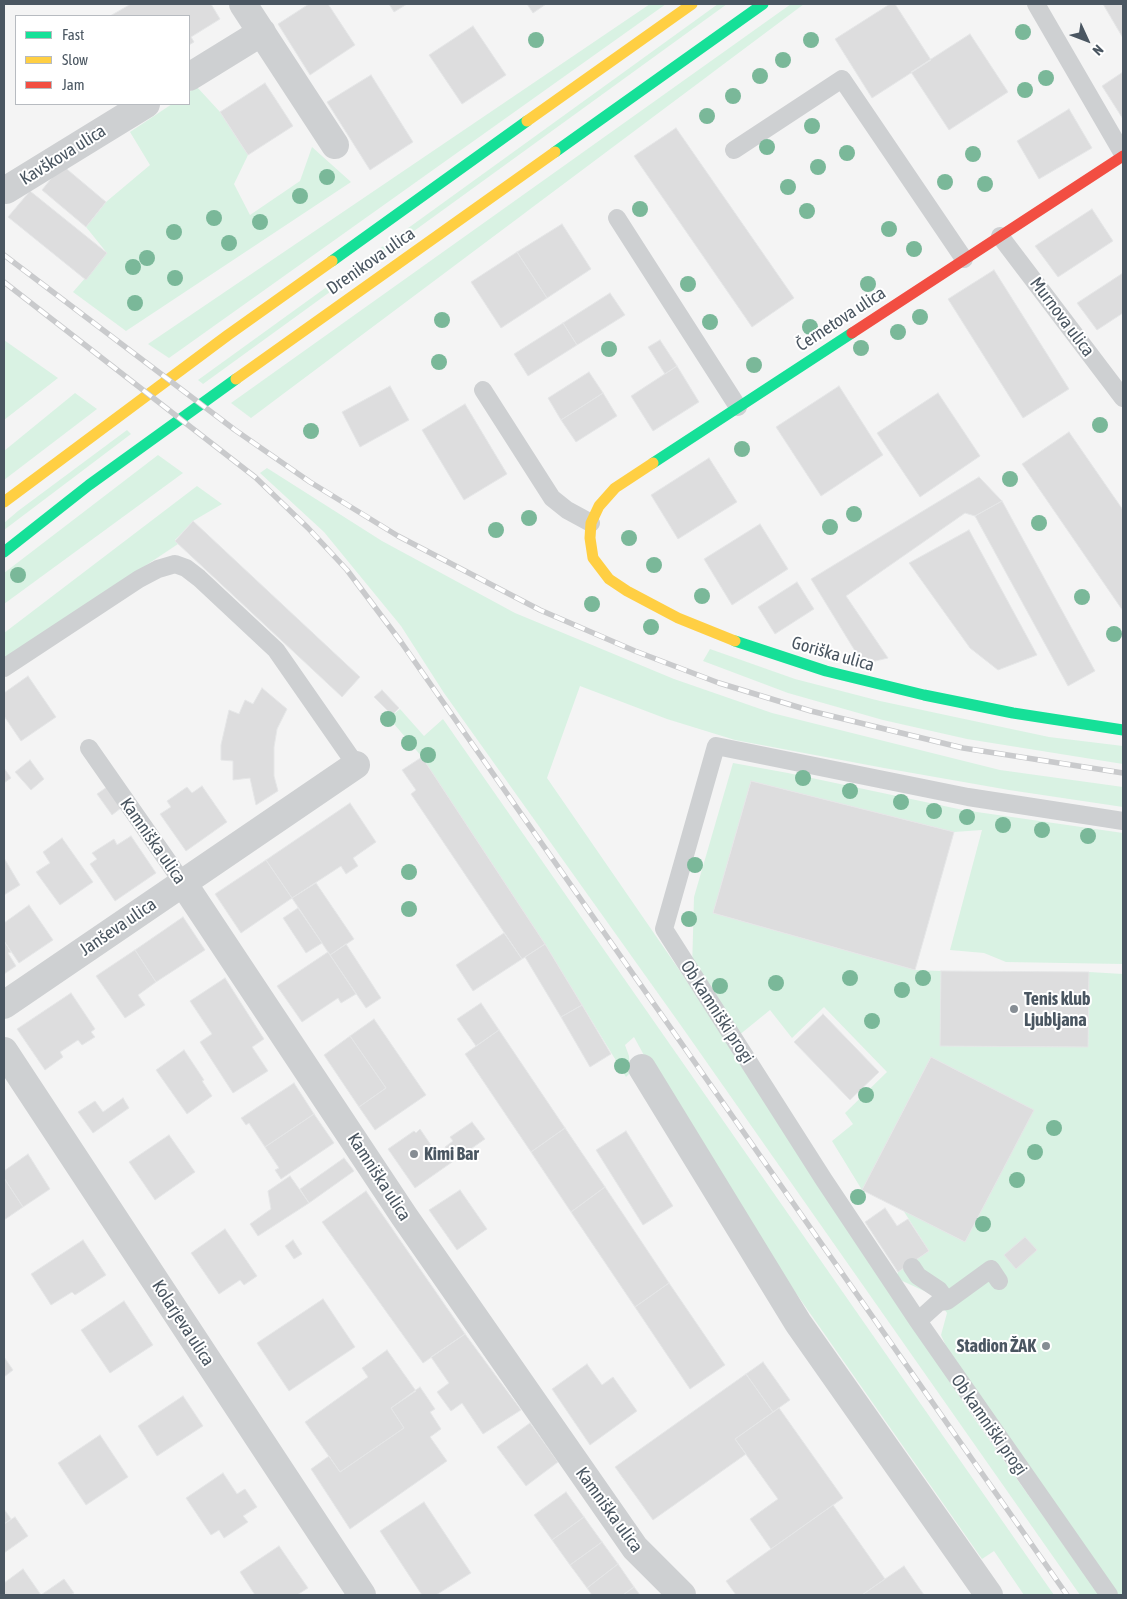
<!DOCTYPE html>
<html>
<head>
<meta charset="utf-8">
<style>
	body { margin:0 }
	#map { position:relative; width:1127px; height:1599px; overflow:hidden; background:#f4f4f4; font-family:"Asap Condensed",sans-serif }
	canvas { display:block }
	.frame { position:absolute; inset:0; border:5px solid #4a5661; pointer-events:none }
	.legend { position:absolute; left:15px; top:15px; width:175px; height:90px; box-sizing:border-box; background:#fff; border:1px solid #b7bbc0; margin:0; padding:6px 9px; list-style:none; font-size:15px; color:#4a5661 }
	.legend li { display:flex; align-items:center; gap:10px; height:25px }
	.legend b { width:25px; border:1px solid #b7bbc0 }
	.north { position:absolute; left:1062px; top:15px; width:50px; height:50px; -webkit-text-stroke:4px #fff; paint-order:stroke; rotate:133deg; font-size:14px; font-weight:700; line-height:20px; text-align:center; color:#4a5661 }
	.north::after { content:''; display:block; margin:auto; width:18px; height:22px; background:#4a5661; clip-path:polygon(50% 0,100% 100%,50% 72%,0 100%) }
</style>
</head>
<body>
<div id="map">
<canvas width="1127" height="1599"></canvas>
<div class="frame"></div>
<ul class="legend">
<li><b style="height:6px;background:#16e098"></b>Fast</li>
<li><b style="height:6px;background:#ffcf43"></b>Slow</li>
<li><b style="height:6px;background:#f24e42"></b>Jam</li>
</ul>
<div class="north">N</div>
</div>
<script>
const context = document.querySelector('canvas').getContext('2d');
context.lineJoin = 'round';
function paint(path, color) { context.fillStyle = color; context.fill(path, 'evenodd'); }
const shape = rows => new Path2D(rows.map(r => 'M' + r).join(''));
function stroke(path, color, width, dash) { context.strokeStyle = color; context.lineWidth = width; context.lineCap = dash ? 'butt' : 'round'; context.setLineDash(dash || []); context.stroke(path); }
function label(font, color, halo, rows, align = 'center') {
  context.font = font + ' "Asap Condensed",sans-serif'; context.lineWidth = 4; context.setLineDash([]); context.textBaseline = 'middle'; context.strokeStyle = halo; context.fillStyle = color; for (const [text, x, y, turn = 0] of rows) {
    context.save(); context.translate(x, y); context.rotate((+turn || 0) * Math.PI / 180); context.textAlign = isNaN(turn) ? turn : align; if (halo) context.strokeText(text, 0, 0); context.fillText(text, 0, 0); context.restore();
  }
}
paint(shape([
	[650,4,666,4,169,358,148,344],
	[718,4,727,4,203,384,198,380],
	[791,4,804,4,251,418,231,403],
	[197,87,220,112,248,155,234,184,250,215,300,181,312,147,351,182,126,331,73,292,107,253,86,227,106,202,150,165,130,132,172,104,189,104,189,92],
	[4,340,58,378,4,420],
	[75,393,97,409,4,480,4,451],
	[127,430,131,434,4,530,4,523,18,511],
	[158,455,183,473,4,604,4,573],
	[267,468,382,541,515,613,674,679,772,713,1000,770,1123,787,1123,807,1009,790,884,768,735,740,667,719,580,686,547,778,680,971,971,1414,1099,1595,1080,1595,682,1027,444,693,401,626,324,532,260,473],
	[197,486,222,504,193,521,175,540,178,544,4,660,4,633],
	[710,649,795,679,880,701,1049,737,1123,746,1123,764,967,739,883,720,788,693,703,661],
	[400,709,424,736,443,719,1054,1595,1024,1595,994,1551,982,1559,730,1199,679,1119,634,1037,625,1045,629,1056,630,1073,626,1077,545,944,422,757,389,718],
	[733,763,788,773,963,810,1123,833,1123,964,1006,962,984,953,950,950,982,830,954,832,751,781,713,913,915,970,941,971,940,1046,1088,1047,1089,972,1123,974,1123,1595,1118,1595,951,1357,941,1335,947,1313,935,1296,896,1278,898,1272,929,1251,903,1210,965,1242,1033,1110,931,1057,862,1190,832,1141,853,1124,845,1113,887,1072,824,1007,792,1038,770,1010,738,1036,692,970,694,897]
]), '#d9f2e3');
const building = shape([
	[131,4,211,4,220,19,191,37,194,42,189,45,189,16,110,16,131,4],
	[309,4,328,4,355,45,310,75,278,24,309,4],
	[389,4,407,4,394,12,389,4],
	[527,4,546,4,533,13,527,4],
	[890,4,895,4,931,60,872,98,835,39,890,4],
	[1103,4,1123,4,1123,38,1103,4],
	[473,26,506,75,462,104,429,55,473,26],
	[970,34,1008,92,949,130,911,72,970,34],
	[1123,72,1123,119,1102,86,1123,72],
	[371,75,413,142,370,170,327,102,371,75],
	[265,83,293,126,248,155,220,112,265,83],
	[1069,109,1092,148,1039,179,1017,141,1069,109],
	[676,128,794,298,752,327,634,156,676,128],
	[62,165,106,202,86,227,42,190,62,165],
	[30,191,107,253,86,280,8,217,30,191],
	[1092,209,1113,241,1058,277,1035,246,1092,209],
	[562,224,591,269,547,298,517,252,562,224],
	[517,252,547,298,501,328,471,282,517,252],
	[994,270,1069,389,1023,418,948,299,994,270],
	[1123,273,1123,313,1097,330,1077,303,1123,273],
	[610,293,625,315,577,345,563,323,610,293],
	[563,323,577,345,528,376,514,354,563,323],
	[660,340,677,366,665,374,648,347,660,340],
	[677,366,699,402,653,431,631,396,677,366],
	[589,372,603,393,561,420,548,398,589,372],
	[390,386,409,420,360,447,342,412,390,386],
	[839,386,883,455,821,496,776,427,839,386],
	[603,393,617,416,576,442,561,420,603,393],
	[938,393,980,456,920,497,877,433,938,393],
	[465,404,507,474,464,500,422,430,465,404],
	[1069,432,1123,510,1123,611,1022,464,1069,432],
	[709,458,737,502,678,539,651,495,709,458],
	[979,477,1002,501,975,516,965,513,846,596,888,658,863,664,811,579,979,477],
	[1002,501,1095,671,1068,686,975,516,1002,501],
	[193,521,360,677,342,697,175,541,193,521],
	[760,524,788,569,732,605,704,559,760,524],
	[969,530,1037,655,998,670,970,648,909,563,969,530],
	[797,582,814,609,775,634,758,607,797,582],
	[28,676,56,717,21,741,4,716,4,693,28,676],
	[262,688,287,709,277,729,274,747,274,776,278,791,256,805,250,778,233,780,233,761,221,760,221,745,229,710,239,714,245,700,253,704,262,688],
	[382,690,399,708,392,715,374,697,382,690],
	[422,757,545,944,522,959,411,794,416,790,402,770,422,757],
	[30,760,44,779,31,790,15,772,30,760],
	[4,768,11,778,4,783,4,768],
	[751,781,954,832,915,970,713,913,751,781],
	[202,786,227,822,186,851,160,814,171,807,167,801,187,787,192,793,202,786],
	[107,787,121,808,112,815,97,794,107,787],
	[350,803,376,842,353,858,358,866,346,874,341,866,292,898,266,860,350,803],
	[131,836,156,873,115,901,90,864,97,859,92,853,114,839,117,845,131,836],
	[62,838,93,882,60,905,36,872,50,863,43,852,62,838],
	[4,858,20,885,4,895,4,858],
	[266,860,292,898,241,933,215,894,266,860],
	[316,883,354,939,330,955,292,898,316,883],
	[29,905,53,940,19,963,4,941,4,923,29,905],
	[298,908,322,943,306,953,283,918,298,908],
	[183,917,205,950,156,982,135,950,183,917],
	[504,933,522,959,473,991,456,965,504,933],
	[4,941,11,952,8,953,16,966,4,974,4,941],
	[346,944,381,998,366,1008,330,955,346,944],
	[545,944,582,1005,561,1017,525,957,545,944],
	[135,950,156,982,138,995,145,1005,125,1018,96,976,135,950],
	[328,952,356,994,341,1003,338,998,302,1022,277,986,328,952],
	[941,971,1089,972,1088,1047,940,1046,941,971],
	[225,978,264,1039,252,1047,268,1071,233,1093,200,1042,212,1034,190,1001,225,978],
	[71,993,95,1029,91,1032,95,1037,82,1045,78,1040,60,1052,63,1057,45,1070,17,1029,71,993],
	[481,1003,499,1030,476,1046,457,1019,481,1003],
	[582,1005,611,1054,590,1067,561,1017,582,1005],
	[823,1014,879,1072,850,1100,794,1042,823,1014],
	[374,1019,426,1095,375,1130,359,1107,386,1088,350,1036,374,1019],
	[499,1030,565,1128,531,1152,465,1054,499,1030],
	[350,1036,386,1088,359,1107,324,1055,350,1036],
	[184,1050,204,1080,202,1081,212,1096,187,1114,156,1070,184,1050],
	[931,1057,1034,1110,965,1242,862,1190,931,1057],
	[294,1083,314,1114,265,1147,249,1123,246,1125,241,1118,294,1083],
	[123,1098,129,1108,93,1133,78,1112,95,1101,103,1112,123,1098],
	[314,1114,334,1143,281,1179,275,1170,279,1168,265,1147,314,1114],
	[472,1122,485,1139,415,1188,388,1149,414,1131,416,1133,420,1129,439,1157,448,1151,445,1147,453,1141,450,1137,472,1122],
	[565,1128,605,1187,571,1212,531,1152,565,1128],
	[626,1131,673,1206,643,1225,596,1150,626,1131],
	[169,1135,195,1172,155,1200,129,1162,169,1135],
	[28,1154,50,1189,23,1207,4,1178,4,1171,28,1154],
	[344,1158,354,1171,309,1203,300,1189,344,1158],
	[290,1176,309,1203,258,1236,250,1224,271,1209,268,1191,290,1176],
	[4,1178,23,1207,4,1220,4,1178],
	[605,1187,669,1283,635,1307,571,1212,605,1187],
	[460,1190,487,1229,457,1250,429,1210,460,1190],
	[366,1191,465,1334,423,1363,322,1222,366,1191],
	[885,1208,897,1226,908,1219,929,1251,898,1272,865,1222,885,1208],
	[225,1229,257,1276,244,1285,240,1280,219,1294,191,1253,225,1229],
	[1025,1237,1037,1250,1016,1269,1004,1255,1025,1237],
	[83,1240,106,1275,75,1295,72,1292,51,1305,31,1274,83,1240],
	[293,1240,302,1254,294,1259,285,1246,293,1240],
	[669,1283,725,1365,690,1389,635,1307,669,1283],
	[323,1299,355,1347,289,1391,257,1343,323,1299],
	[124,1301,153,1345,110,1373,81,1330,124,1301],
	[465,1334,521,1410,483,1434,462,1403,451,1411,437,1392,449,1383,431,1357,465,1334],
	[387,1350,416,1391,391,1408,404,1428,340,1472,305,1422,368,1377,362,1368,387,1350],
	[4,1357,13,1370,4,1377,4,1357],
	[763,1362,790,1400,773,1412,746,1374,763,1362],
	[587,1364,602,1385,613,1377,637,1411,590,1445,552,1389,587,1364],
	[746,1374,773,1412,735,1439,746,1454,653,1520,615,1467,746,1374],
	[420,1387,435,1409,430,1412,441,1429,430,1437,447,1461,350,1529,311,1469,329,1456,340,1472,404,1428,391,1408,420,1387],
	[183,1396,203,1426,157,1456,138,1426,183,1396],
	[779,1408,843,1498,771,1549,750,1519,778,1499,735,1439,779,1408],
	[530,1423,558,1462,526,1486,497,1447,530,1423],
	[100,1435,128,1477,86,1505,58,1463,100,1435],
	[223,1473,237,1494,245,1489,257,1507,243,1516,248,1522,224,1538,219,1530,211,1535,186,1498,223,1473],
	[566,1492,584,1517,552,1540,534,1515,566,1492],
	[424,1502,471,1573,436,1595,422,1595,380,1531,424,1502],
	[833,1505,885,1579,862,1595,736,1595,726,1581,833,1505],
	[4,1509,11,1519,4,1524,4,1509],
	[15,1517,28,1536,4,1553,4,1524,15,1517],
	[584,1517,602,1542,570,1565,552,1540,584,1517],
	[602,1542,618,1564,587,1588,570,1565,602,1542],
	[279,1546,308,1588,297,1595,255,1595,240,1572,279,1546],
	[618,1564,634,1587,623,1595,592,1595,587,1588,618,1564],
	[904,1566,924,1595,862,1595,885,1579,904,1566],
	[23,1569,41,1595,64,1579,74,1593,70,1595,4,1595,4,1583,23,1569],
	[634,1587,640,1595,623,1595,634,1587]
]);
paint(building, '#ddddde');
stroke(building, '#e5e6e7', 1);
stroke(shape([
	[1036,4,1123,154],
	[734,150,842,79,964,259],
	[617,218,738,407],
	[1000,236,1123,398],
	[483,390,552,498,567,510,591,523],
	[4,668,139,579,158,569,175,564,186,568,199,578,276,650,356,765],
	[89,748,183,883],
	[912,1267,918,1276,939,1290,947,1301],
	[918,1321,939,1302,947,1301,991,1269,999,1281],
	[1109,1595,918,1321,824,1180,664,929,716,746,968,797,1123,821]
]), '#ced0d2', 18);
stroke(shape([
	[243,4,335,145],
	[189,77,262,32],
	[6,190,146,104],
	[183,883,404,1216,635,1548,682,1595],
	[4,1005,356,765],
	[4,1051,362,1595],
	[642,1068,798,1323,989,1595]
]), '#ced0d2', 28);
stroke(shape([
	[555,152,763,4],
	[332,261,527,121],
	[653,463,852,333],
	[4,552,89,485,236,379],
	[735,641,826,671,924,695,1013,713,1123,730]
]), '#16e098', 11);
stroke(shape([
	[527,121,692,4],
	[236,379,555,152],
	[653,463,615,488,599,506,591,523,590,538,593,558,609,579,627,591,678,618,735,641],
	[4,502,228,335,332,261]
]), '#ffcf43', 11);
stroke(shape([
	[852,333,1123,156]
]), '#f24e42', 11);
const rail = shape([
	[4,255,235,430,310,482,398,536,540,610,635,651,719,683,811,711,963,748,1123,773],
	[4,282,255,477,308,528,347,570,401,642,1067,1595]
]);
stroke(rail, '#c9cacc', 5.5);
stroke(rail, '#fff', 4, [11]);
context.fillStyle = '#7ab899';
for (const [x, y] of [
	[1023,32],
	[536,40],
	[811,40],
	[783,60],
	[760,76],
	[1046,78],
	[1025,90],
	[733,96],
	[707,116],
	[812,126],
	[767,147],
	[847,153],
	[973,154],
	[818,167],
	[327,177],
	[945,182],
	[985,184],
	[788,187],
	[300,196],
	[640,209],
	[807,211],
	[214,218],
	[260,222],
	[889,229],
	[174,232],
	[229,243],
	[914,249],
	[147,258],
	[133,267],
	[175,278],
	[688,284],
	[868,284],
	[135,303],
	[920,317],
	[442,320],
	[710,322],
	[810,327],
	[898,332],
	[861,348],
	[609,349],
	[439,362],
	[754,365],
	[1100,425],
	[311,431],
	[742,449],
	[1010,479],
	[854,514],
	[529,518],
	[1039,523],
	[830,527],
	[496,530],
	[629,538],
	[654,565],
	[18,575],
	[702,596],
	[1082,597],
	[592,604],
	[651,627],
	[1114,634],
	[388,719],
	[409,743],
	[428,755],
	[803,778],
	[850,791],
	[901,802],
	[934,811],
	[967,817],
	[1003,825],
	[1042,830],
	[1088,836],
	[695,865],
	[409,872],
	[409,909],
	[689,919],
	[850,978],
	[923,978],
	[776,983],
	[720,986],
	[902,990],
	[872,1021],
	[622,1066],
	[866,1095],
	[1054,1128],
	[1035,1152],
	[1017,1180],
	[858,1197],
	[983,1224]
]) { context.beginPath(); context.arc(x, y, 8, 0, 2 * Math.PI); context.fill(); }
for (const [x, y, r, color] of [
	[1014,1009,5,"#868d94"],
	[414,1154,5,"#868d94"],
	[1046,1346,5,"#868d94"]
]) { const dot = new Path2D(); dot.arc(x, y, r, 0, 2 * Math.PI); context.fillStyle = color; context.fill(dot); stroke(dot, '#fff', 2); }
label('18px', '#4a5661', '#fff', [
	["Kavškova ulica",63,155,-32],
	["Drenikova ulica",371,261,-35],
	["Murnova ulica",1062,317,53],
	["Černetova ulica",841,319,-33],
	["Goriška ulica",833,654,16],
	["Kamniška ulica",153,841,55],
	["Janševa ulica",118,927,-34],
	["Ob kamniški progi",717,1012,57],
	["Kamniška ulica",379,1177,57],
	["Kolarjeva ulica",183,1323,57],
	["Ob kamniški progi",989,1425,55],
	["Kamniška ulica",609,1510,54]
]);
label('bold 18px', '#4a5661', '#fff', [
	["Tenis klub",1024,999],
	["Ljubljana",1024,1020],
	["Kimi Bar",424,1154],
	["Stadion ŽAK",1036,1346,"right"]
], 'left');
</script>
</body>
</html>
